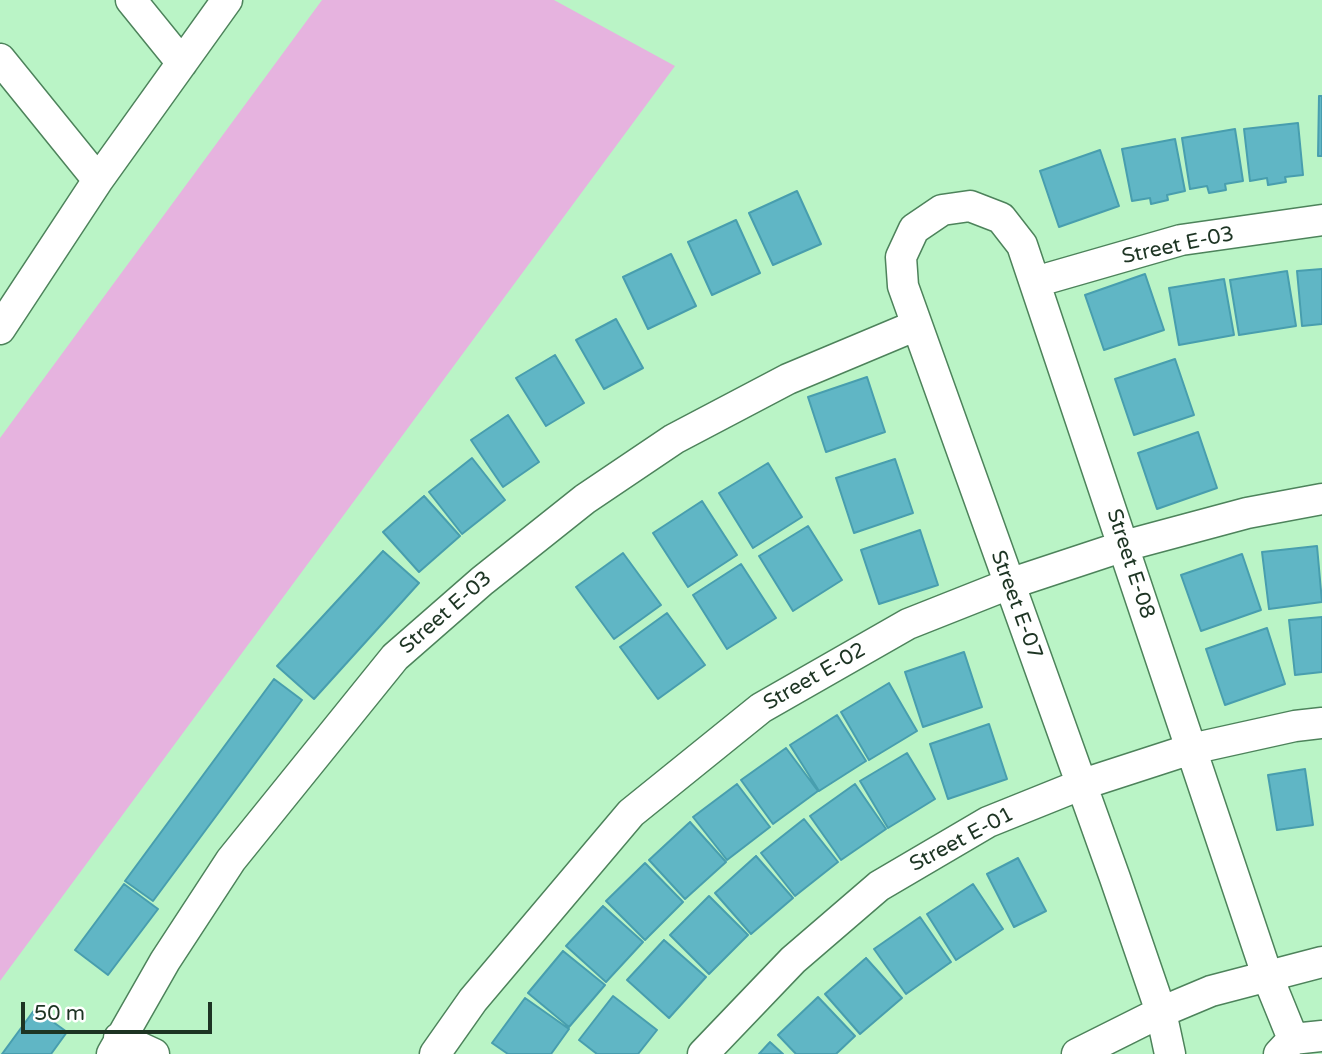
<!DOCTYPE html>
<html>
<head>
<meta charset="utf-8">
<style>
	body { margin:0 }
	#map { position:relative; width:1322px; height:1054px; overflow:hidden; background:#baf4c6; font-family:"Varela Round",sans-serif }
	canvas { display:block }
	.scale { position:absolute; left:21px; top:1002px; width:191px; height:32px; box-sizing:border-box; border:4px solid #1d3423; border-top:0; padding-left:9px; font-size:21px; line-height:24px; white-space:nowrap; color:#1d3423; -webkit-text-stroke:5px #fff; paint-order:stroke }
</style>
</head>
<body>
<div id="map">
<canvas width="1322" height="1054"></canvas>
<div class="scale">50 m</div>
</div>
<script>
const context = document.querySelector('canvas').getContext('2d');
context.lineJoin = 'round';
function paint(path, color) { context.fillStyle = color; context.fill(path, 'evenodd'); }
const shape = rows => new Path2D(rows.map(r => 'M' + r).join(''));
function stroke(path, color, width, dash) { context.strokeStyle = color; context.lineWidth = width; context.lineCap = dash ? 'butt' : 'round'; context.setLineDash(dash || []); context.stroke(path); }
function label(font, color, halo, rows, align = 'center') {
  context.font = font + ' "Varela Round",sans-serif'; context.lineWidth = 5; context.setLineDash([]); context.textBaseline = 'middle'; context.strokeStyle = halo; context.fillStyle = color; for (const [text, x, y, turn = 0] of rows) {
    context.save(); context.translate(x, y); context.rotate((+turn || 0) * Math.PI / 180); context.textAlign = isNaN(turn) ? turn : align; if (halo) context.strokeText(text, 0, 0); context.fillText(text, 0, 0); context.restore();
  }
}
paint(shape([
	[322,0,554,0,675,66,0,981,0,438]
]), '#e6b3df');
const building = shape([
	[1319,96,1322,96,1322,156,1318,156,1319,96],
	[1298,123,1303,175,1285,177,1286,182,1268,185,1267,178,1250,181,1244,129,1298,123],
	[1235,129,1243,181,1225,184,1226,190,1209,193,1207,186,1190,189,1182,138,1235,129],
	[1175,139,1185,191,1167,195,1168,200,1151,204,1150,198,1132,201,1122,149,1175,139],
	[1100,150,1119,206,1059,227,1040,171,1100,150],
	[797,191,821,244,773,265,749,213,797,191],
	[736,220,760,273,712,295,688,242,736,220],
	[671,254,696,306,648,329,623,277,671,254],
	[1322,269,1322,324,1302,326,1297,271,1322,269],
	[1287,271,1296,326,1239,335,1230,280,1287,271],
	[1145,274,1164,330,1104,350,1085,295,1145,274],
	[1224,279,1234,335,1179,345,1169,288,1224,279],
	[616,319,643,368,604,389,576,340,616,319],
	[555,355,584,403,546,426,516,378,555,355],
	[1175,359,1194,415,1134,435,1115,379,1175,359],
	[867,377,885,432,826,452,808,397,867,377],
	[508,415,539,462,503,487,471,440,508,415],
	[1198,432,1217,488,1157,509,1138,453,1198,432],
	[472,458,505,500,462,534,429,492,472,458],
	[895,459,913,513,854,533,836,478,895,459],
	[768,463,802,517,753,548,719,493,768,463],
	[424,496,460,536,419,572,383,532,424,496],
	[702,501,737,555,688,587,653,533,702,501],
	[808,526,842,580,793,611,759,556,808,526],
	[920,530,938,585,879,604,861,550,920,530],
	[1317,546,1322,602,1269,609,1262,552,1317,546],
	[383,551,419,583,314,699,277,666,383,551],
	[623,553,661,605,614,639,576,587,623,553],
	[1242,554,1261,610,1201,631,1181,575,1242,554],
	[741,564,776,618,727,649,693,595,741,564],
	[667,613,705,665,658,699,620,647,667,613],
	[1322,617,1322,672,1295,675,1289,620,1322,617],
	[1267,628,1285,684,1225,705,1206,649,1267,628],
	[964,652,982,707,923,727,905,672,964,652],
	[274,679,302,700,153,901,125,881,274,679],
	[889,683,917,731,869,760,841,712,889,683],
	[837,715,866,761,819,791,790,745,837,715],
	[989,724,1007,779,948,799,930,744,989,724],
	[786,748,818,791,773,824,741,780,786,748],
	[907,753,935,799,888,828,860,781,907,753],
	[1305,769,1313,825,1277,830,1268,775,1305,769],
	[737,784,770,827,727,860,693,817,737,784],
	[855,784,886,829,841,860,810,816,855,784],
	[804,819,838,862,795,896,761,853,804,819],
	[690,822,726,862,685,899,649,860,690,822],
	[756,856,793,898,751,934,715,893,756,856],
	[1018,858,1046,911,1014,927,987,874,1018,858],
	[645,863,683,902,645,940,606,901,645,863],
	[124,884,158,909,108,975,75,950,124,884],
	[973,884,1003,929,956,960,927,914,973,884],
	[709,896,748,935,709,974,670,935,709,896],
	[603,906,643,942,606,982,566,946,603,906],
	[920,917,951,962,906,994,874,949,920,917],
	[664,940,706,977,669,1018,627,980,664,940],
	[563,951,605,985,569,1027,528,993,563,951],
	[866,958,902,998,860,1034,825,994,866,958],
	[613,996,657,1030,638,1054,597,1054,579,1040,613,996],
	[818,997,855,1036,836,1054,796,1054,778,1035,818,997],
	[525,998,569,1029,551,1054,508,1054,492,1043,525,998],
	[35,1009,67,1032,51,1054,2,1054,35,1009],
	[770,1042,783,1054,759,1054,770,1042]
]);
paint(building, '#60b6c5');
stroke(building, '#489eae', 2);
const minor = shape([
	[131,0,182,63],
	[0,59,98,180],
	[1035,282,1181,240,1322,220],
	[0,329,98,180,227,0],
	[119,1038,154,1054],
	[112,1054,165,961,231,860,395,657,482,581,585,499,674,439,788,379,917,325],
	[435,1054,473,1000,631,813,761,708,908,624,1009,584,1124,546,1247,513,1322,499],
	[703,1054,793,960,879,886,988,822,1080,785,1191,749,1295,726,1322,723],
	[1077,1054,1161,1012,1211,991,1322,962],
	[1170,1054,1161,1012,1115,878,903,286,901,257,914,229,942,210,970,206,1001,218,1022,245,1267,975,1293,1039],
	[1279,1054,1293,1039,1322,1036]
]);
stroke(minor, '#4d835b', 33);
stroke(minor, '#fff', 30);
label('21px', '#1d3423', '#fff', [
	["Street E-03",1178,246,-12],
	["Street E-08",1130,564,72],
	["Street E-07",1016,605,70],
	["Street E-03",446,613,-41],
	["Street E-02",815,677,-30],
	["Street E-01",962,840,-28]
]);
</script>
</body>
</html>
